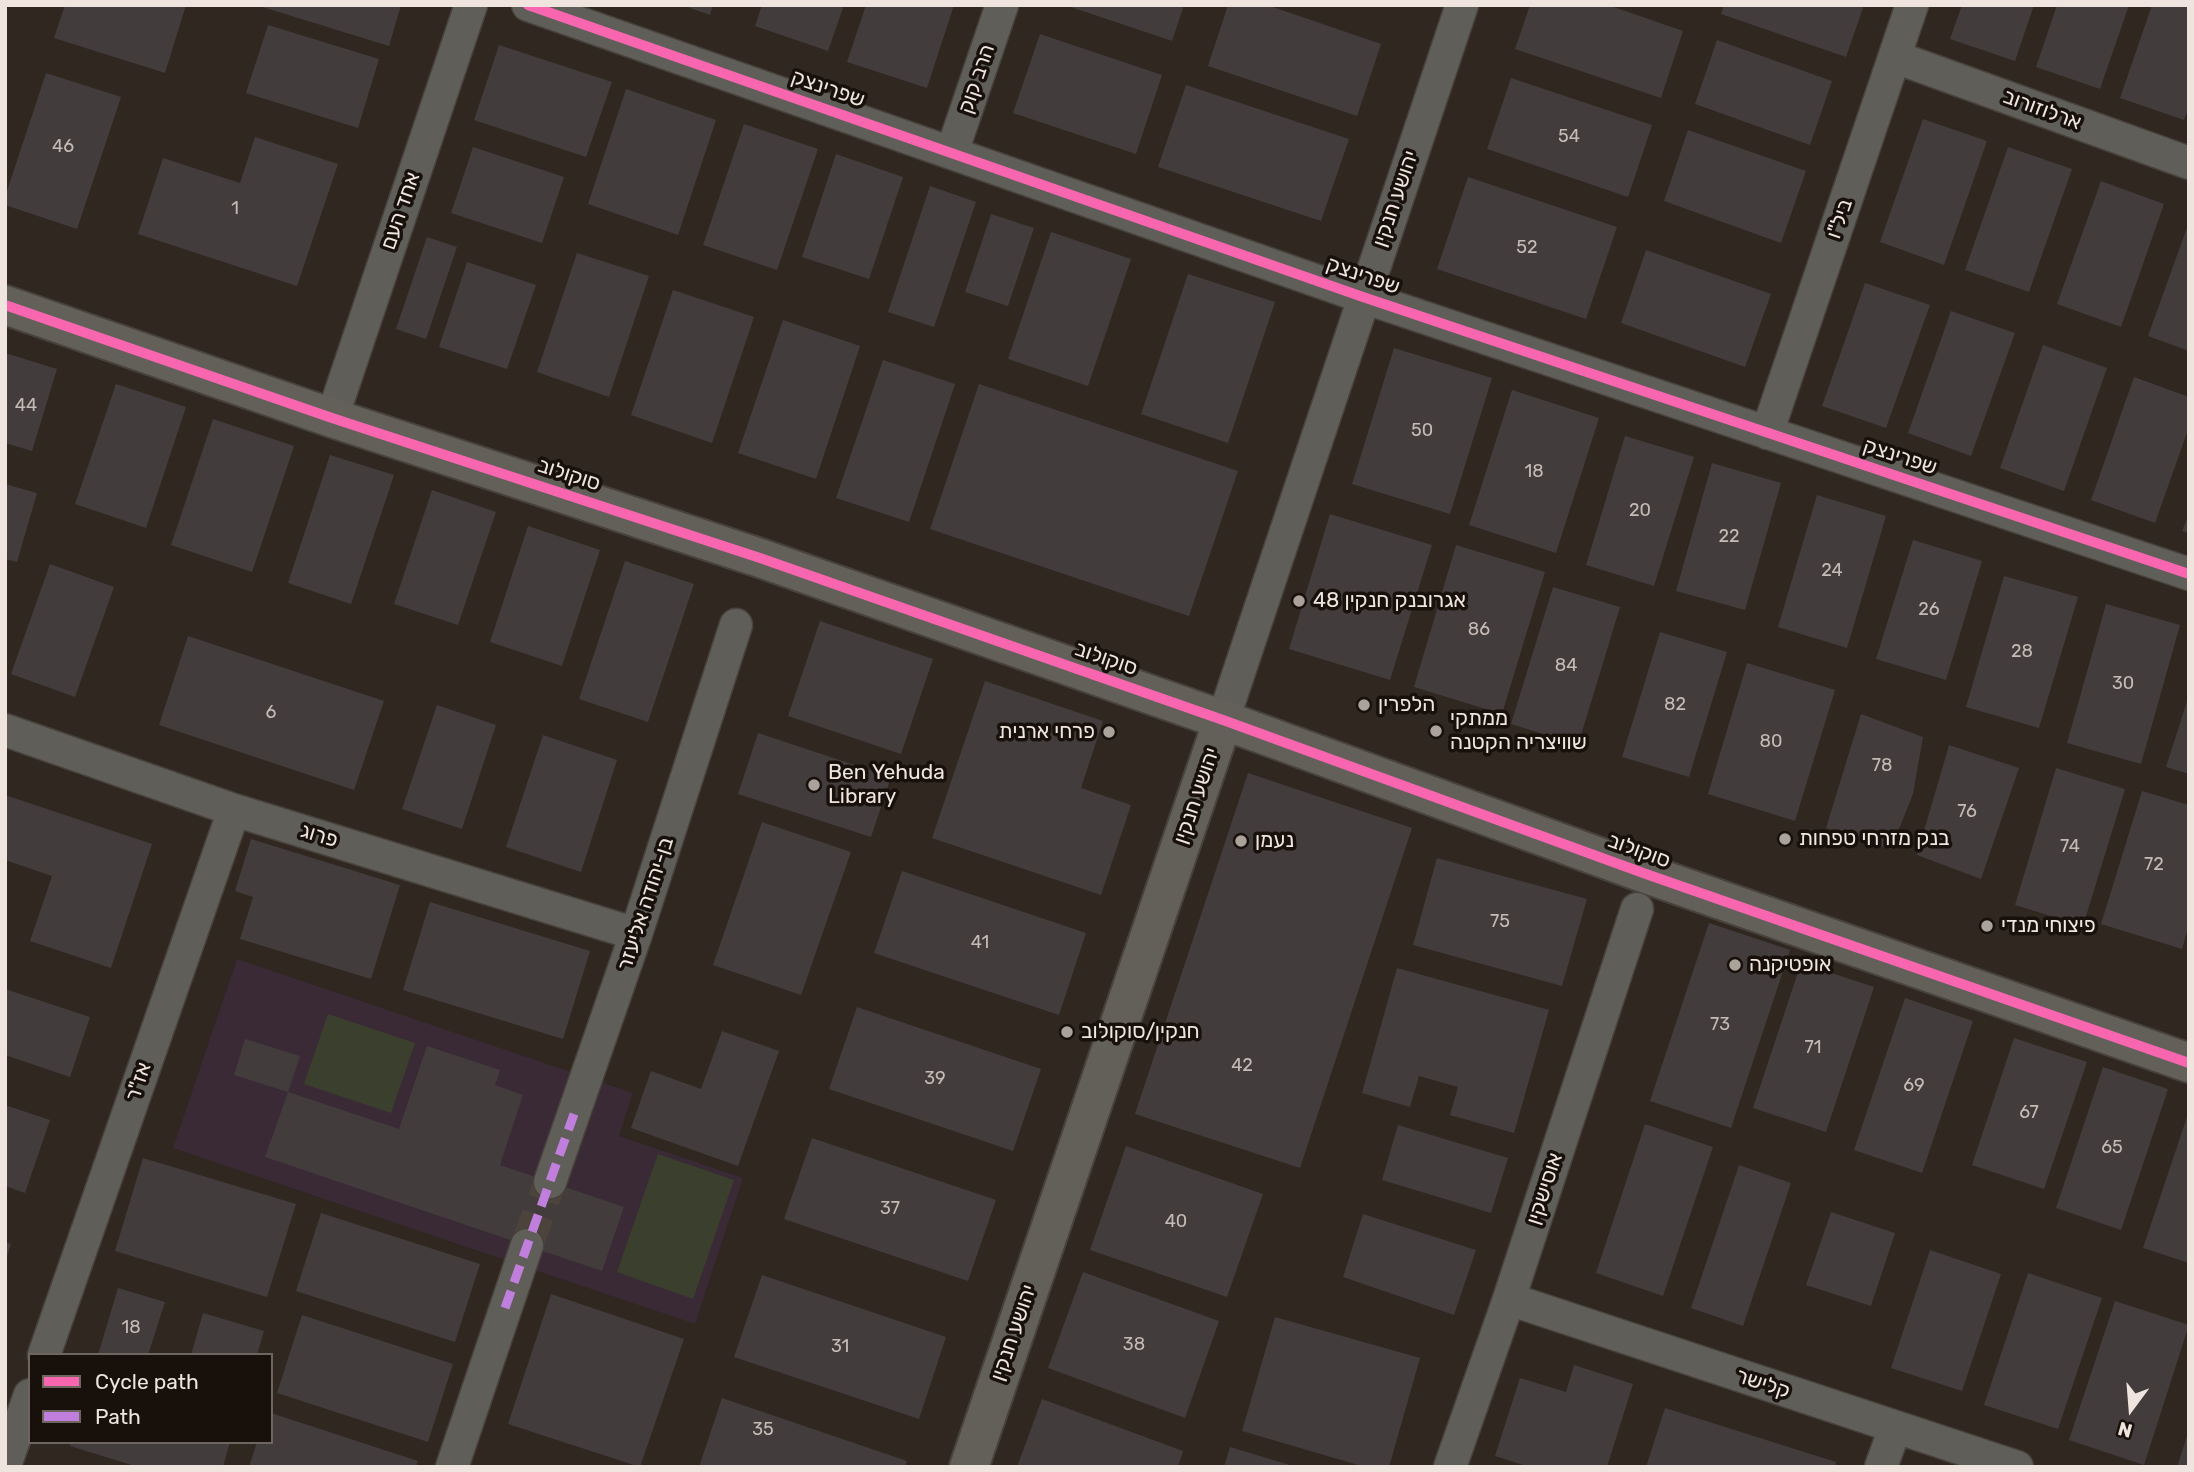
<!DOCTYPE html>
<html>
<head>
<meta charset="utf-8">
<style>
	body { margin:0 }
	#map { position:relative; width:2194px; height:1472px; overflow:hidden; background:#2f2720; font-family:Rubik,sans-serif }
	canvas { display:block }
	.frame { position:absolute; inset:0; border:7px solid #f0e5de; pointer-events:none }
	.legend { position:absolute; left:28px; top:1353px; width:245px; height:91px; box-sizing:border-box; background:#17100b; border:2px solid #6e655f; margin:0; padding:9px 12px; list-style:none; font-size:21px; color:#f0e5de }
	.legend li { display:flex; align-items:center; gap:14px; height:35px }
	.legend b { width:35px; border:2px solid #6e655f }
	.north { position:absolute; left:2096px; top:1374px; width:70px; height:70px; -webkit-text-stroke:5px #17100b; paint-order:stroke; rotate:196deg; font-size:19px; font-weight:700; line-height:28px; text-align:center; color:#f0e5de }
	.north::after { content:''; display:block; margin:auto; width:24px; height:32px; background:#f0e5de; clip-path:polygon(50% 0,100% 100%,50% 72%,0 100%) }
</style>
</head>
<body>
<div id="map">
<canvas width="2194" height="1472"></canvas>
<div class="frame"></div>
<ul class="legend">
<li><b style="height:9px;background:#f766af"></b>Cycle path</li>
<li><b style="height:9px;background:#c07fdc"></b>Path</li>
</ul>
<div class="north">N</div>
</div>
<script>
const context = document.querySelector('canvas').getContext('2d');
context.lineJoin = 'round';
function paint(path, color) { context.fillStyle = color; context.fill(path, 'evenodd'); }
const shape = rows => new Path2D(rows.map(r => 'M' + r).join(''));
function stroke(path, color, width, dash) { context.strokeStyle = color; context.lineWidth = width; context.lineCap = dash ? 'butt' : 'round'; context.setLineDash(dash || []); context.stroke(path); }
function label(font, color, halo, rows, align = 'center') {
  context.font = font + ' Rubik,Heebo,sans-serif'; context.lineWidth = 7; context.setLineDash([]); context.textBaseline = 'middle'; context.strokeStyle = halo; context.fillStyle = color; for (const [text, x, y, turn = 0] of rows) {
    context.save(); context.translate(x, y); context.rotate((+turn || 0) * Math.PI / 180); context.textAlign = isNaN(turn) ? turn : align; if (halo) context.strokeText(text, 0, 0); context.fillText(text, 0, 0); context.restore();
  }
}
paint(shape([
	[237,959,633,1093,619,1136,743,1178,695,1324,173,1148]
]), '#392a35');
paint(shape([
	[328,1014,415,1043,391,1113,304,1084],
	[658,1154,734,1180,693,1299,617,1272]
]), '#3a402d');
paint(shape([
	[65,5,186,5,165,73,54,38],
	[256,5,401,5,389,46],
	[682,5,713,5,710,15],
	[762,5,844,5,828,51,755,26],
	[866,5,954,5,927,88,847,62],
	[1065,5,1184,5,1172,41],
	[1228,5,1267,5,1381,44,1357,116,1208,66],
	[1530,5,1608,5,1683,31,1661,98,1515,49],
	[1724,5,1864,5,1846,57,1721,14],
	[1962,5,2034,5,2015,61,1950,39],
	[2057,5,2129,5,2100,89,2036,67],
	[2152,5,2189,5,2189,107,2184,120,2120,98],
	[268,25,379,59,358,128,246,93],
	[1040,34,1162,75,1136,154,1013,113],
	[1717,40,1832,81,1810,145,1695,104],
	[499,45,612,82,586,157,474,120],
	[46,73,121,97,77,229,5,205,5,197],
	[1511,78,1652,125,1628,197,1487,149],
	[1186,85,1349,139,1321,221,1158,167],
	[626,89,716,120,678,235,588,204],
	[1923,119,1987,141,1944,265,1880,242],
	[744,124,818,149,777,270,703,245],
	[1688,130,1806,171,1781,243,1664,201],
	[255,137,338,164,297,286,138,234,163,158,240,183],
	[473,147,564,177,542,243,451,213],
	[2008,147,2072,169,2029,292,1965,270],
	[836,154,903,177,869,279,802,257],
	[1468,177,1617,227,1586,319,1437,269],
	[2101,181,2164,204,2121,327,2057,304],
	[930,186,976,202,934,327,888,312],
	[991,214,1034,228,1008,306,965,292],
	[2189,222,2189,351,2148,336],
	[1051,232,1131,259,1088,386,1008,359],
	[427,237,457,247,426,339,396,329],
	[1646,250,1771,294,1745,367,1621,323],
	[577,253,649,276,609,397,537,372],
	[467,262,536,285,507,369,439,347],
	[1188,274,1275,302,1228,443,1141,414],
	[1865,283,1930,305,1886,428,1822,406],
	[673,290,754,317,712,443,631,415],
	[1951,311,2015,333,1971,456,1908,433],
	[783,320,860,346,816,479,738,453],
	[2043,345,2107,368,2064,491,2000,468],
	[1394,348,1492,378,1450,514,1352,484],
	[5,353,57,369,32,451,5,443],
	[883,360,955,384,909,522,836,498],
	[2134,377,2189,397,2189,427,2155,523,2091,500],
	[116,384,186,407,146,528,75,504],
	[979,384,1238,471,1189,616,930,529],
	[1512,390,1599,418,1556,553,1469,525],
	[213,419,294,446,252,572,171,545],
	[1625,436,1694,457,1654,586,1586,565],
	[330,455,394,475,351,604,288,583],
	[1712,463,1781,483,1745,610,1676,591],
	[5,484,37,493,17,562,5,559],
	[432,490,496,512,458,625,394,604],
	[1817,495,1886,516,1847,648,1778,627],
	[1330,514,1432,545,1390,680,1289,649],
	[2189,514,2189,533,2182,531],
	[528,526,600,550,562,666,490,642],
	[1913,540,1982,561,1946,680,1876,659],
	[1456,545,1545,572,1502,714,1414,687],
	[625,561,694,584,648,722,579,699],
	[50,564,114,587,75,697,11,674],
	[2004,576,2078,597,2039,728,1966,707],
	[1553,587,1620,607,1578,745,1511,724],
	[2106,604,2180,625,2141,764,2067,743],
	[820,621,933,659,901,754,788,716],
	[1660,632,1727,652,1689,777,1622,757],
	[188,636,384,701,354,790,159,725],
	[1747,663,1835,690,1795,821,1708,794],
	[985,681,1103,721,1081,788,1131,805,1101,895,932,838],
	[2189,695,2189,774,2166,767],
	[437,705,496,725,462,829,402,809],
	[1861,714,1923,737,1913,794,1891,849,1826,828],
	[758,733,891,777,871,837,738,794],
	[543,735,617,760,581,872,506,847],
	[1949,745,2019,768,1981,879,1917,855],
	[2056,768,2125,789,2083,926,2015,905],
	[1248,773,1412,828,1300,1168,1135,1114],
	[2142,791,2189,805,2189,925,2182,949,2101,924],
	[5,795,152,844,111,968,30,941,52,876,5,860],
	[762,822,851,852,801,995,713,965],
	[251,839,400,885,371,979,240,939,253,897,235,891],
	[1437,858,1587,899,1562,986,1413,945],
	[902,871,1086,933,1059,1015,874,953],
	[430,902,590,951,563,1039,403,990],
	[1709,923,1790,950,1731,1128,1650,1101],
	[1801,963,1874,987,1826,1132,1753,1108],
	[1397,968,1549,1010,1514,1133,1450,1115,1458,1087,1419,1076,1410,1107,1362,1093],
	[5,989,90,1017,70,1077,5,1055],
	[1905,998,1973,1021,1922,1173,1854,1150],
	[857,1007,1041,1069,1013,1151,829,1089],
	[722,1031,779,1051,738,1166,631,1128,651,1071,701,1089],
	[2014,1038,2087,1062,2044,1189,1972,1165],
	[245,1039,300,1056,288,1092,234,1075],
	[427,1046,500,1070,495,1085,523,1095,500,1165,624,1207,602,1271,265,1157,288,1092,399,1129],
	[2103,1067,2168,1089,2121,1230,2056,1208],
	[5,1105,50,1120,25,1193,5,1186],
	[2189,1111,2189,1263,2143,1248],
	[1645,1124,1713,1147,1663,1296,1596,1273],
	[1398,1125,1508,1158,1491,1213,1382,1180],
	[812,1138,996,1200,968,1281,784,1219],
	[1126,1146,1263,1194,1227,1297,1090,1250],
	[143,1158,296,1204,267,1297,115,1251],
	[1739,1165,1791,1183,1743,1326,1691,1308],
	[1831,1212,1895,1233,1871,1306,1806,1285],
	[321,1213,480,1264,455,1342,296,1291],
	[1363,1214,1476,1250,1454,1315,1343,1277],
	[5,1242,11,1244,6,1260,5,1260],
	[1930,1250,2001,1274,1962,1391,1891,1368],
	[1083,1272,1219,1321,1185,1418,1048,1368],
	[2028,1273,2102,1298,2058,1429,1984,1405],
	[762,1275,946,1337,919,1419,734,1357],
	[118,1288,165,1302,148,1355,98,1355],
	[551,1294,684,1339,640,1467,508,1424],
	[2115,1301,2189,1325,2144,1465,2069,1440],
	[203,1313,264,1331,257,1355,191,1355],
	[302,1315,453,1364,428,1442,277,1393],
	[1275,1317,1420,1358,1389,1467,1365,1467,1242,1431],
	[1574,1365,1633,1384,1607,1467,1529,1467,1495,1456,1520,1378,1566,1392],
	[722,1398,907,1461,905,1467,699,1467],
	[1042,1399,1183,1451,1178,1467,1017,1467],
	[1665,1408,1836,1462,1835,1467,1646,1467],
	[271,1413,418,1461,416,1467,249,1467,257,1442,271,1442],
	[2188,1433,2189,1467,2177,1467],
	[71,1442,230,1442,223,1467,138,1467,70,1446],
	[1230,1447,1293,1466,1292,1467,1224,1467]
]), '#433c3d');
stroke(shape([
	[527,1245,550,1182]
]), '#4c443c', 32, [32, 16]);
const street = shape([
	[528,5,1363,297,2189,574],
	[1895,57,2189,163],
	[952,152,1002,5],
	[332,418,471,5],
	[1767,433,1912,5],
	[1223,720,1462,5],
	[5,730,234,810,636,934],
	[550,1182,636,934,736,625],
	[1509,1299,2017,1467],
	[44,1355,234,810],
	[5,1465,30,1395],
	[452,1467,527,1245],
	[1450,1467,1509,1299,1637,909],
	[1881,1467,1895,1428]
]);
const secondary = shape([
	[5,305,332,418,760,558,1223,720,1646,874,2189,1063],
	[969,1467,1223,720]
]);
stroke(street, '#48423c', 35);
stroke(secondary, '#48423c', 42);
stroke(street, '#605e59', 32);
stroke(secondary, '#63605a', 38);
stroke(shape([
	[505,1308,574,1114]
]), '#c07fdc', 9, [18, 9]);
stroke(shape([
	[528,5,1363,297,2189,574],
	[5,305,332,418,760,558,1223,720,1646,874,2189,1063]
]), '#f766af', 10);
for (const [x, y, r, color] of [
	[1299,601,7,"#aca29c"],
	[1364,705,7,"#aca29c"],
	[1436,731,7,"#aca29c"],
	[1109,732,7,"#aca29c"],
	[814,785,7,"#aca29c"],
	[1785,839,7,"#aca29c"],
	[1241,841,7,"#aca29c"],
	[1987,926,7,"#aca29c"],
	[1735,965,7,"#aca29c"],
	[1067,1032,7,"#aca29c"]
]) { const dot = new Path2D(); dot.arc(x, y, r, 0, 2 * Math.PI); context.fillStyle = color; context.fill(dot); stroke(dot, '#17100b', 2.5); }
label('18px', '#c5bbb6', null, [
	["54",1569,137],
	["46",63,147],
	["1",235,209],
	["52",1527,248],
	["44",26,406],
	["50",1422,431],
	["18",1534,472],
	["20",1640,511],
	["22",1729,537],
	["24",1832,571],
	["26",1929,610],
	["86",1479,630],
	["28",2022,652],
	["84",1566,666],
	["30",2123,684],
	["82",1675,705],
	["6",271,713],
	["80",1771,742],
	["78",1882,766],
	["76",1967,812],
	["74",2070,847],
	["72",2154,865],
	["75",1500,922],
	["41",980,943],
	["73",1720,1025],
	["71",1813,1048],
	["42",1242,1066],
	["39",935,1079],
	["69",1914,1086],
	["67",2029,1113],
	["65",2112,1148],
	["37",890,1209],
	["40",1176,1222],
	["18",131,1328],
	["38",1134,1345],
	["31",840,1347],
	["35",763,1430]
]);
label('21px', '#f0e5de', '#17100b', [
	["הרב קוק",977,79,-71],
	["שפרינצק",828,89,19],
	["ארלוזורוב",2042,110,20],
	["יהושע חנקין",1396,199,-71],
	["אחד העם",401,211,-71],
	["ביל\"ו",1840,219,-71],
	["שפרינצק",1363,276,19],
	["שפרינצק",1900,457,18],
	["סוקולוב",569,475,18],
	["סוקולוב",1106,659,19],
	["יהושע חנקין",1197,796,-71],
	["פרוג",319,836,17],
	["סוקולוב",1639,851,20],
	["בן-יהודה אליעזר",646,904,-72],
	["אז\"ר",139,1082,-71],
	["אוסישקין",1545,1189,-72],
	["יהושע חנקין",1014,1333,-71],
	["קלישר",1763,1384,18]
]);
label('21px', '#f0e5de', '#17100b', [
	["אגרובנק חנקין 48",1313,601],
	["הלפרין",1378,705],
	["ממתקי",1450,719],
	["שוויצריה הקטנה",1450,743],
	["פרחי ארנית",1095,732,"right"],
	["Ben Yehuda",828,773],
	["Library",828,797],
	["בנק מזרחי טפחות",1799,839],
	["נעמן",1255,841],
	["פיצוחי מנדי",2001,926],
	["אופטיקנה",1749,965],
	["חנקין/סוקולוב",1081,1032]
], 'left');
</script>
</body>
</html>
